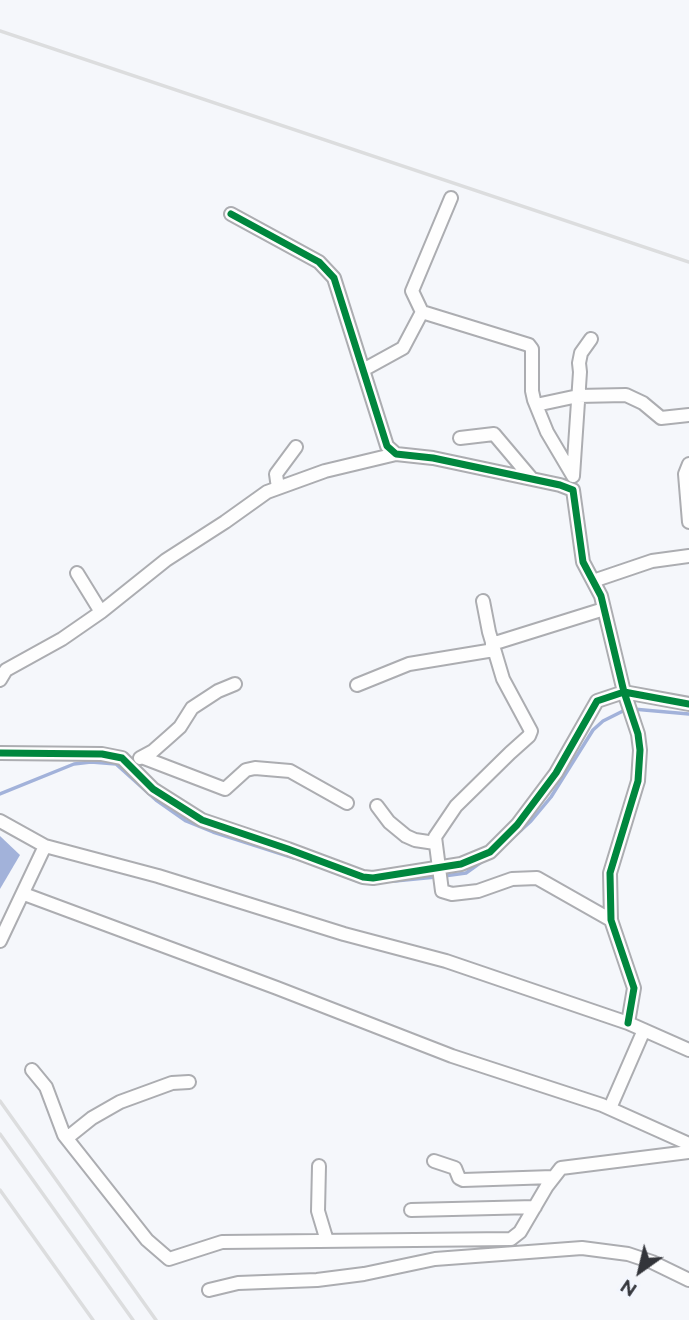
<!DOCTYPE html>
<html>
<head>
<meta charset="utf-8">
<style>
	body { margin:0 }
	#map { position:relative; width:689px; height:1320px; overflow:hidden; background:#f5f7fb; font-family:Raleway,sans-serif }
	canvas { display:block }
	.north { position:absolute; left:605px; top:1236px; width:70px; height:70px; -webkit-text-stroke:5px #f2f6fe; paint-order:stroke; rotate:214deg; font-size:19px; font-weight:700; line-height:28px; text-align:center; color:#33353a }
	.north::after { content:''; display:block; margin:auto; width:24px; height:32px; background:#33353a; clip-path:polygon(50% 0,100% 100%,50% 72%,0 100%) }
</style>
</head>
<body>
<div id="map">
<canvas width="689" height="1320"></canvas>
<div class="north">N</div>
</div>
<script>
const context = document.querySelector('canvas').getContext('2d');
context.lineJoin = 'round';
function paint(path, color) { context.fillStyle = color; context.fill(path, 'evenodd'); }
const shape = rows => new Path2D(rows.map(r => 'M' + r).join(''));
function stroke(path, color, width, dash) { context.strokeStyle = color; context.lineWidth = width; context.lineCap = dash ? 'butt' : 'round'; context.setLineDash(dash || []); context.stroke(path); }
paint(shape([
	[0,836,20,855,0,889]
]), '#a2b2da');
stroke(shape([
	[633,709,689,714],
	[0,794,74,764,91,762,116,764,156,800,186,821,213,832,294,858],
	[505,845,531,821,551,797,593,730,603,721,625,710],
	[331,871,360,882],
	[444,876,466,873,487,858],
	[395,881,436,877]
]), '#a2b2da', 3.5);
const minor = shape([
	[231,214,319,262,334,278,387,446,396,454,433,458,560,485,573,490,583,562,601,596,624,692,638,734,640,750,638,781,610,873,611,920,634,988,628,1023],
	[422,312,412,291,451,198],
	[363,370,403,348,422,312,529,345,532,349,532,391,534,400,547,432,573,476],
	[536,405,578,396,626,395,643,403,661,418,689,415],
	[460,438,494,434,532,479],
	[689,464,685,474,689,522],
	[573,476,580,372,579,363,581,353,591,339],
	[278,488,276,474,296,447],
	[77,573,101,612],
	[593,581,652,561,689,556],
	[483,601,489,632,503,679,531,731,529,736,510,753,456,806,435,837,442,891,452,894,478,891,512,879,537,878,611,920],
	[492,644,604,609],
	[0,680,6,670,62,639,101,612,166,560,225,522,267,492,325,471,396,454],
	[357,685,409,664,494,650],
	[0,753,102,754,122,758,153,789,202,820,288,849,363,877,373,878,461,864,490,852,517,825,556,773,597,701,624,692,689,704],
	[140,758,153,751,170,736,180,727,192,708,218,691,235,684],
	[144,758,225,789,246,770,255,768,290,771,347,803],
	[377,806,389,822,406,836,415,840,435,843],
	[0,821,45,846,158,876,344,934,446,961,628,1023,689,1050],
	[24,894,277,988,452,1056,602,1105,689,1144],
	[0,941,45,846],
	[32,1070,46,1087,64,1135,147,1240,169,1259,222,1242,511,1239,520,1232,547,1186,561,1168,689,1152],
	[610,1108,644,1030],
	[67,1138,92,1118,120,1102,172,1083,189,1082],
	[434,1161,455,1168,459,1178,463,1180,553,1177],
	[319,1166,318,1211,327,1241],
	[411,1210,535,1207],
	[209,1290,238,1283,317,1280,364,1274,435,1259,582,1248,628,1254,652,1262,689,1280]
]);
stroke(minor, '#acadb1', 16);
stroke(minor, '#fefefe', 12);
stroke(shape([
	[0,31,689,262],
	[0,1101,156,1320],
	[0,1134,133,1320],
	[0,1190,93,1320]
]), '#dcddde', 3.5);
stroke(shape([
	[231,214,319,262,334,278,387,446,396,454,433,458,560,485,573,490,583,562,601,596,624,692,638,734,640,750,638,781,610,873,611,920,634,988,628,1023],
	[0,753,102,754,122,758,153,789,202,820,288,849,363,877,373,878,461,864,490,852,517,825,556,773,597,701,624,692,689,704]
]), '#00873e', 7);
</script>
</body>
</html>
